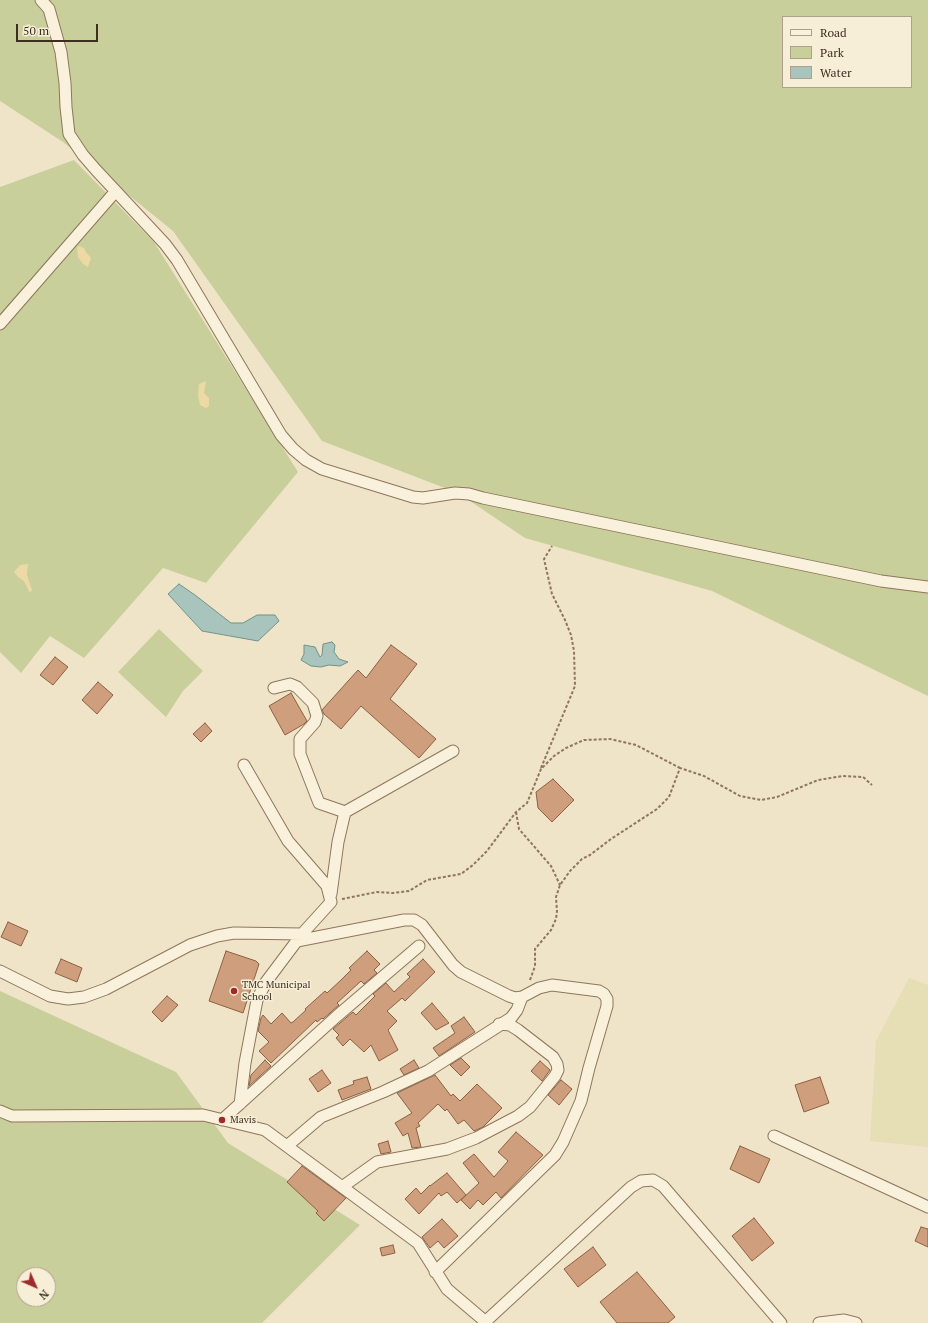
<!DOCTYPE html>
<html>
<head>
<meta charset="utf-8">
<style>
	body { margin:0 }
	#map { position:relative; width:928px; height:1323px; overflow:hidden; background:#f0e4c8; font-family:"PT Serif",serif }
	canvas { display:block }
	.legend { position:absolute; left:782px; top:16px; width:130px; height:72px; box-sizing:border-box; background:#f7eed8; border:1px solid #ada18e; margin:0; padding:5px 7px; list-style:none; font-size:12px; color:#3d2e20 }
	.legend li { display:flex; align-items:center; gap:8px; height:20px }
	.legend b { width:20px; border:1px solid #ada18e }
	.north { position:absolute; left:16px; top:1267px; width:40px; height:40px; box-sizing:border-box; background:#f7eed8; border:1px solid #ada18e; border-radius:50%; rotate:135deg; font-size:11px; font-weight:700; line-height:16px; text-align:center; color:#3d2e20 }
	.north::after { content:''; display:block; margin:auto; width:14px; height:18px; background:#9e2a2b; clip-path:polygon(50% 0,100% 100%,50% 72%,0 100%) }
	.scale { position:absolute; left:16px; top:24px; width:82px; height:18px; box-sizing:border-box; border:2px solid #3d2e20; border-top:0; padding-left:5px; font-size:12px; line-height:14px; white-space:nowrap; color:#3d2e20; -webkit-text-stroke:3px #f7eed8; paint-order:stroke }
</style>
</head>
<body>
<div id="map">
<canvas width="928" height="1323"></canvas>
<ul class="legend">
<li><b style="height:5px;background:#faf1dc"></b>Road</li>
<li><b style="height:11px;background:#c9cf9b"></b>Park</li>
<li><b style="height:11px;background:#a9c4bc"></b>Water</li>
</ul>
<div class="north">N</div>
<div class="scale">50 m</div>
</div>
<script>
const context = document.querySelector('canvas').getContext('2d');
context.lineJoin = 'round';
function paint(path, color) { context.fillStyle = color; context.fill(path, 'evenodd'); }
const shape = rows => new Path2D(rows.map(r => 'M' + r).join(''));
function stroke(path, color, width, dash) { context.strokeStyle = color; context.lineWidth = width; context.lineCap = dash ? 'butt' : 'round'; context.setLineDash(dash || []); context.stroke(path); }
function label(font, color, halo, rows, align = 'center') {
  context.font = font + ' "PT Serif",serif'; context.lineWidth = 3; context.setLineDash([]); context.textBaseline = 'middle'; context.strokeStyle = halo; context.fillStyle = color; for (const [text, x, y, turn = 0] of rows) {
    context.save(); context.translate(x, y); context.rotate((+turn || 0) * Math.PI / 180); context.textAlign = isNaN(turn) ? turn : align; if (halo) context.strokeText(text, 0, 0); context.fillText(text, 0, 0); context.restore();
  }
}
paint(shape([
	[909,978,928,985,928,1147,870,1141,876,1041]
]), '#e6deb5');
paint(shape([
	[0,0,928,0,928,696,712,591,525,538,458,493,322,441,173,231,63,142,0,101],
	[783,17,911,17,911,87,783,87],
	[74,160,154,242,298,472,206,583,163,568,84,658,50,636,21,673,0,652,0,187],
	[159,629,203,671,183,691,166,717,118,672],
	[0,991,176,1072,228,1143,360,1225,262,1323,0,1323],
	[24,1275,48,1275,48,1299,24,1299]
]), '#c9cf9b');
paint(shape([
	[80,246,85,249,85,251,91,258,88,267,83,264,78,257,77,247],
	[206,381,204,393,209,398,209,406,206,408,200,405,198,395,199,384],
	[28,564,27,575,32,590,30,593,24,581,18,577,14,572,20,565]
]), '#ecd9a5');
const water = shape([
	[179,584,195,595,231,623,243,623,257,615,275,615,279,621,258,641,202,631,168,594,179,584],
	[332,642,335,645,334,652,339,659,348,662,340,666,329,665,321,667,311,666,301,660,304,654,304,645,315,647,320,657,322,655,323,644,332,642]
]);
paint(water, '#a9c4bc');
stroke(water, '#6f938a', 1);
const building = shape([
	[391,645,417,664,390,699,436,739,419,758,361,706,341,729,324,714,322,710,358,670,366,678,391,645],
	[55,657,68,667,53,685,40,675,55,657],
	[98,682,113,695,97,714,82,700,98,682],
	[291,693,307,721,304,724,285,735,269,706,291,693],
	[205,723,212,731,201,742,193,734,205,723],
	[553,779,574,800,552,822,538,808,536,792,553,779],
	[8,922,28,931,21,946,1,937,8,922],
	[226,951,256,961,259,964,243,1013,209,1001,226,951],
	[367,951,380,964,374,970,377,973,364,984,361,981,337,1003,339,1005,323,1019,322,1018,317,1022,316,1020,271,1063,259,1051,269,1042,258,1031,261,1018,263,1015,271,1024,282,1013,291,1023,293,1022,306,1010,305,1009,325,991,327,993,341,980,351,970,349,968,367,951],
	[61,959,82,968,77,982,55,973,61,959],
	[423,959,435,972,405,1001,402,998,387,1011,397,1021,388,1030,398,1050,379,1061,371,1045,364,1052,350,1039,343,1046,336,1038,339,1035,333,1029,353,1012,356,1015,375,996,373,994,386,983,394,992,410,977,407,974,423,959],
	[167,996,178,1005,162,1022,152,1012,167,996],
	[432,1003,449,1023,436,1030,421,1013,432,1003],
	[464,1017,475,1032,439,1056,433,1048,455,1033,451,1026,464,1017],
	[461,1058,470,1067,461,1076,450,1065,461,1058],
	[265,1060,271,1066,249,1086,251,1075,265,1060],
	[414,1060,419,1068,404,1075,400,1069,414,1060],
	[540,1061,550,1070,542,1081,531,1071,540,1061],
	[322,1070,331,1083,318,1092,309,1079,322,1070],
	[435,1075,451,1096,453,1094,460,1101,477,1084,502,1108,483,1127,474,1131,464,1120,458,1124,447,1109,445,1111,438,1104,418,1123,420,1126,416,1128,421,1147,412,1148,408,1133,403,1136,395,1123,412,1113,397,1093,435,1075],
	[367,1077,371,1089,342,1100,338,1090,354,1084,353,1081,367,1077],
	[820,1077,829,1103,804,1112,795,1085,820,1077],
	[561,1080,572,1089,559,1105,548,1095,561,1080],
	[516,1132,543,1155,501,1198,496,1192,483,1205,478,1200,470,1209,461,1200,479,1183,463,1163,474,1154,494,1177,508,1161,498,1152,516,1132],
	[388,1141,391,1152,381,1154,378,1144,388,1141],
	[740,1146,770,1159,759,1183,730,1169,740,1146],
	[302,1166,346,1198,324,1221,316,1213,318,1211,287,1182,302,1166],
	[447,1173,466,1195,457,1203,447,1192,441,1196,439,1193,419,1214,405,1199,416,1188,421,1194,430,1185,430,1186,447,1173],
	[754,1218,774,1243,752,1261,732,1236,754,1218],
	[442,1219,458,1236,444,1248,438,1241,430,1248,422,1237,442,1219],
	[921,1227,928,1229,928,1247,915,1241,921,1227],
	[393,1245,395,1253,382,1256,380,1248,393,1245],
	[593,1247,606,1265,578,1287,564,1269,593,1247],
	[637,1272,675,1317,668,1323,617,1323,600,1302,637,1272]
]);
paint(building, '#cf9f7d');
stroke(building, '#8d5f41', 1);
const minor = shape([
	[41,0,49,9,61,52,65,83,66,107,69,134,83,155,96,170,165,244,177,260,281,435,293,449,306,460,322,469,413,497,423,498,455,493,469,494,483,498,881,581,928,587],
	[0,324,115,192],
	[274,688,290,684,297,687,313,703,317,716,315,722,300,739,300,754,319,803,345,812],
	[331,894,338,842,345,812,453,751],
	[297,941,404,920,414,920,422,925,453,965,461,972,509,996,515,998,522,997,539,988,552,985,599,991,604,994,607,999,607,1006,589,1068,581,1101,563,1142,555,1155,435,1272],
	[0,971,50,996,68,999,84,997,106,989,190,945,217,936,234,933,302,934],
	[240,1104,245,1063,257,1000,266,982,302,934,331,902,327,886,288,841,244,765],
	[0,1111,12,1116,203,1115,265,1130,418,1243,447,1289,487,1323],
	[222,1120,337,1016,419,946],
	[774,1136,928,1207],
	[287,1146,321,1117,383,1092,428,1071,511,1018,517,1010,522,997],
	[342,1187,377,1162,447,1149,476,1138,518,1116,530,1107,555,1076,558,1070,557,1064,553,1057,518,1030,510,1025,499,1024],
	[485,1322,631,1187,641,1181,653,1180,663,1186,781,1323],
	[819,1323,844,1320,856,1323]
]);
stroke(minor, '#8d765c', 13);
stroke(shape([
	[541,768,575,686,574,651,571,635,565,620,552,594,544,559,552,546],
	[516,812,519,829,551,866,560,885],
	[342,899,377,892,393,893,409,891,427,880,461,874,473,865,487,851,516,812,527,803,541,769,554,756,566,748,584,740,610,739,636,745,680,768],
	[530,980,535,966,535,949,551,930,556,919,557,911,556,897,560,885,570,871,582,859,590,855,611,839,657,809,669,797,680,768,704,776,740,796,761,800,777,797,818,780,843,776,863,777,872,785]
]), '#8d765c', 2, [3, 2]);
stroke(minor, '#faf1dc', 11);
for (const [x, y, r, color] of [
	[234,991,4,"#9e2a2b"],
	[222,1120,4,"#9e2a2b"]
]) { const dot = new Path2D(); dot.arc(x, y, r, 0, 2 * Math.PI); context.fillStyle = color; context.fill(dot); stroke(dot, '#f7eed8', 1.5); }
label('10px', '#3d2e20', '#f7eed8', [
	["TMC Municipal",242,985],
	["School",242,997],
	["Mavis",230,1120]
], 'left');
</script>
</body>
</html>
